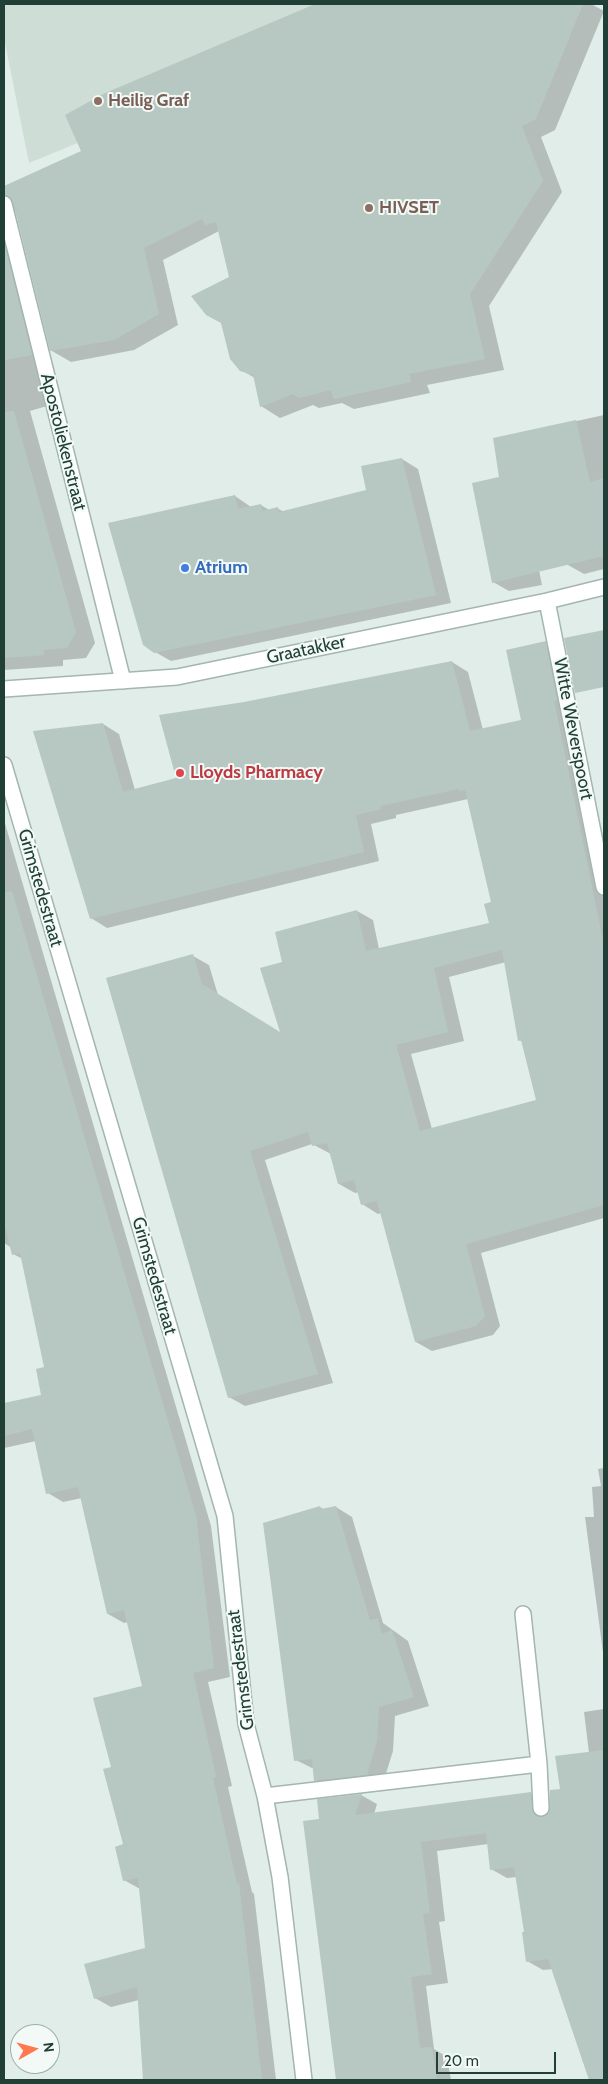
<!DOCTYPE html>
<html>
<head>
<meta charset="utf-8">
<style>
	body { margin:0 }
	#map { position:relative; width:608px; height:2084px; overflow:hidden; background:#e1ede8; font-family:Cabin,sans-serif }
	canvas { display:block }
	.frame { position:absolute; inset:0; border:5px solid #204037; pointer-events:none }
	.north { position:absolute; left:10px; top:2024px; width:50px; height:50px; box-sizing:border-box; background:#f2f9f6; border:1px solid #9eafaa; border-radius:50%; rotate:83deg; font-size:14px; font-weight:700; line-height:20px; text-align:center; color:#204037 }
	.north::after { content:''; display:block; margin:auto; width:18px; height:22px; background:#ff784e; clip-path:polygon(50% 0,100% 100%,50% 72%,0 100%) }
	.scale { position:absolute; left:436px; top:2052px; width:120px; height:22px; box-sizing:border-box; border:2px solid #204037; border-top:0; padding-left:6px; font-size:15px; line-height:18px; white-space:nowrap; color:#204037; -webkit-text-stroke:4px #f2f9f6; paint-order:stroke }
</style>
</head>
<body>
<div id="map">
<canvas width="608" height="2084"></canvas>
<div class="frame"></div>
<div class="north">N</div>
<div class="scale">20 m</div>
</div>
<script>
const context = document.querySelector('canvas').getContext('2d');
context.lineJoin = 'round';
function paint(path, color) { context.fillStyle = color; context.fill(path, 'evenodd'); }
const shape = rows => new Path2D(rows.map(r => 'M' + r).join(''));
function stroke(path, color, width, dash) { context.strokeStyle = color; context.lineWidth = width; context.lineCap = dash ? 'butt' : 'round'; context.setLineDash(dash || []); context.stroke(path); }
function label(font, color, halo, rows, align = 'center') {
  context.font = font + ' Cabin,sans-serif'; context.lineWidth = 4; context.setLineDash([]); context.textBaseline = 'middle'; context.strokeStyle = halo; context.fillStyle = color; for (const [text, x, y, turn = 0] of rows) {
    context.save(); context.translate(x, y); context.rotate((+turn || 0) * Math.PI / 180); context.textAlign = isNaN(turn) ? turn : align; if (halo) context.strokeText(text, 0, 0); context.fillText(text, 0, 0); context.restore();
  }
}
paint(shape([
	[4,4,414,4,29,163,4,38]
]), '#cfddd7');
paint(shape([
	[318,4,417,4,418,8,428,4,591,4,604,11,555,130,541,137,562,192,489,306,504,370,427,385,430,393,354,409,342,403,319,408,313,405,280,418,261,406,255,378,241,370,231,278,219,231,163,260,178,325,134,350,71,362,52,351,16,210,14,218,47,406,30,411,95,643,86,658,63,660,63,666,4,670,4,187,83,152,103,96],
	[604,415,604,569,584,574,568,565,559,538,534,545,542,585,509,591,493,582,500,478,495,439],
	[402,459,418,469,451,603,171,661,155,652,235,496,251,507,261,505,269,510,277,508,284,512,367,491],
	[541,644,557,653,604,866,604,1218,481,1253,500,1326,493,1335,432,1351,416,1342,381,1213,378,1214,362,1204,359,1192,355,1193,339,1184,331,1154,312,1144,265,1160,333,1383,245,1406,229,1397,193,956,209,965,218,995,282,1034,284,962,357,911,373,920,379,949,490,924,492,903,468,799,396,815,396,818,371,824,379,861,107,928,91,918,103,724,119,734,135,790,177,778,245,703,452,662,468,672,483,730,522,721],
	[506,962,519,1040,523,1042,538,1101,432,1129,411,1054,464,1041,449,977],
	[4,820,211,1526,230,1677,208,1682,232,1786,228,1787,252,1892,254,1894,276,2080,148,2080,144,2078,139,2000,111,2007,95,1998,146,1949,140,1889,124,1880,125,1845,112,1768,143,1687,128,1622,124,1623,108,1614,82,1498,63,1502,48,1493,36,1441,4,1448,4,1405,43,1396,45,1368,23,1259,13,1254,12,1248,4,1243],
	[604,1468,604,1660,585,1517,594,1517,592,1487,601,1486,598,1469],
	[320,1507,325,1510,336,1507,352,1517,383,1623,408,1641,429,1706,395,1716,393,1751,383,1783,331,1789,316,1780,314,1769,296,1760],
	[604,1709,604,2080,590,2080,553,1969,543,1970,527,1961,525,1933,517,1877,507,1878,491,1869,488,1844,437,1851,445,1921,439,1922,448,1983,426,1986,434,2049,447,2057,451,2080,338,2080,304,1822,320,1820,361,1795,377,1804,374,1814,531,1794,546,1803,548,1815,561,1790,589,1753,584,1712]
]), '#0003');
paint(shape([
	[315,4,583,4,536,119,522,126,543,181,470,294,485,359,409,374,411,382,334,399,331,390,299,398,293,394,260,407,253,375,240,371,230,359,221,323,206,315,191,296,229,277,216,222,205,225,202,219,144,248,159,314,114,340,50,351,13,202,10,197,4,195,4,186,81,151,65,115,103,94],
	[4,242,32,355,4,360],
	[14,411,76,632,67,648,44,650,44,655,4,658,4,412],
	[576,420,590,482,604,478,604,556,492,583,472,483,499,477,493,438],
	[402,458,436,595,154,653,143,645,108,523,235,495,238,509,261,504,262,511,278,507,279,512,366,490,361,466],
	[604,630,604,687,575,693,564,638],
	[546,641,556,696,557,700,554,701,604,945,604,1205,466,1244,485,1316,476,1326,415,1342,377,1201,361,1205,354,1180,338,1184,327,1143,312,1146,308,1132,250,1151,318,1374,228,1398,106,978,193,954,202,984,280,1032,260,968,282,962,275,932,357,910,366,951,489,923,484,904,491,902,465,790,459,791,458,789,380,806,381,809,356,815,364,852,90,919,33,731,103,723,123,792,176,778,159,715,244,702,452,661,470,731,521,720,506,650],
	[502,950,518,1041,521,1040,536,1100,420,1131,396,1045,448,1032,434,968],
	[12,891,196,1516,214,1668,193,1673,216,1777,213,1778,237,1884,239,1883,262,2080,143,2080,137,1987,94,1999,84,1964,145,1948,138,1878,123,1881,115,1847,123,1844,103,1769,111,1767,93,1698,142,1686,124,1610,107,1614,78,1487,46,1494,32,1429,4,1436,4,1403,41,1395,36,1369,44,1367,20,1253,12,1255,4,1222,4,893],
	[320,1506,321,1509,336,1506,370,1620,378,1618,382,1634,392,1630,414,1697,379,1707,377,1741,367,1775,314,1781,312,1759,294,1761,263,1523],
	[604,1750,604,2080,589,2080,548,1959,526,1962,522,1932,524,1932,514,1867,490,1870,486,1833,421,1842,430,1913,423,1914,432,1974,411,1977,420,2048,432,2047,437,2080,336,2080,303,1821,319,1819,317,1799,362,1794,355,1815,531,1792,533,1813,542,1817,549,1812,550,1790,560,1789,555,1756]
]), '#b6c8c1');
const minor = shape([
	[4,204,123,681],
	[547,601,604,887],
	[4,689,177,677,547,601,604,587],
	[4,765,225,1516,246,1724,265,1796,280,1877,304,2080],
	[523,1614,539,1764,541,1808],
	[265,1796,539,1764]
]);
stroke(minor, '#a3b6af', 18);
stroke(minor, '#fff', 15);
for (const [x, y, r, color] of [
	[98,101,5,"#8d6e63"],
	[369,208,5,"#8d6e63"],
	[185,568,5,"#3f7fe0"],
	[180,773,5,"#e0444e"]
]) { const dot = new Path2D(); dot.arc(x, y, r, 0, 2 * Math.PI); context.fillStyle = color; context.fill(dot); stroke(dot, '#f2f9f6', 2); }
label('bold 18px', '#785e54', '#f2f9f6', [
	["Heilig Graf",108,101],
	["HIVSET",379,208]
], 'left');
label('18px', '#204037', '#f2f9f6', [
	["Apostoliekenstraat",63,442,76],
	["Graatakker",306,650,-12],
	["Witte Weverspoort",573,729,79],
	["Grimstedestraat",40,888,74],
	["Grimstedestraat",154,1276,74],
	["Grimstedestraat",241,1670,-97]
]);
label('bold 18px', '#366cbe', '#f2f9f6', [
	["Atrium",195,568]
], 'left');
label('bold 18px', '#be3a42', '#f2f9f6', [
	["Lloyds Pharmacy",190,773]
], 'left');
</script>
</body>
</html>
